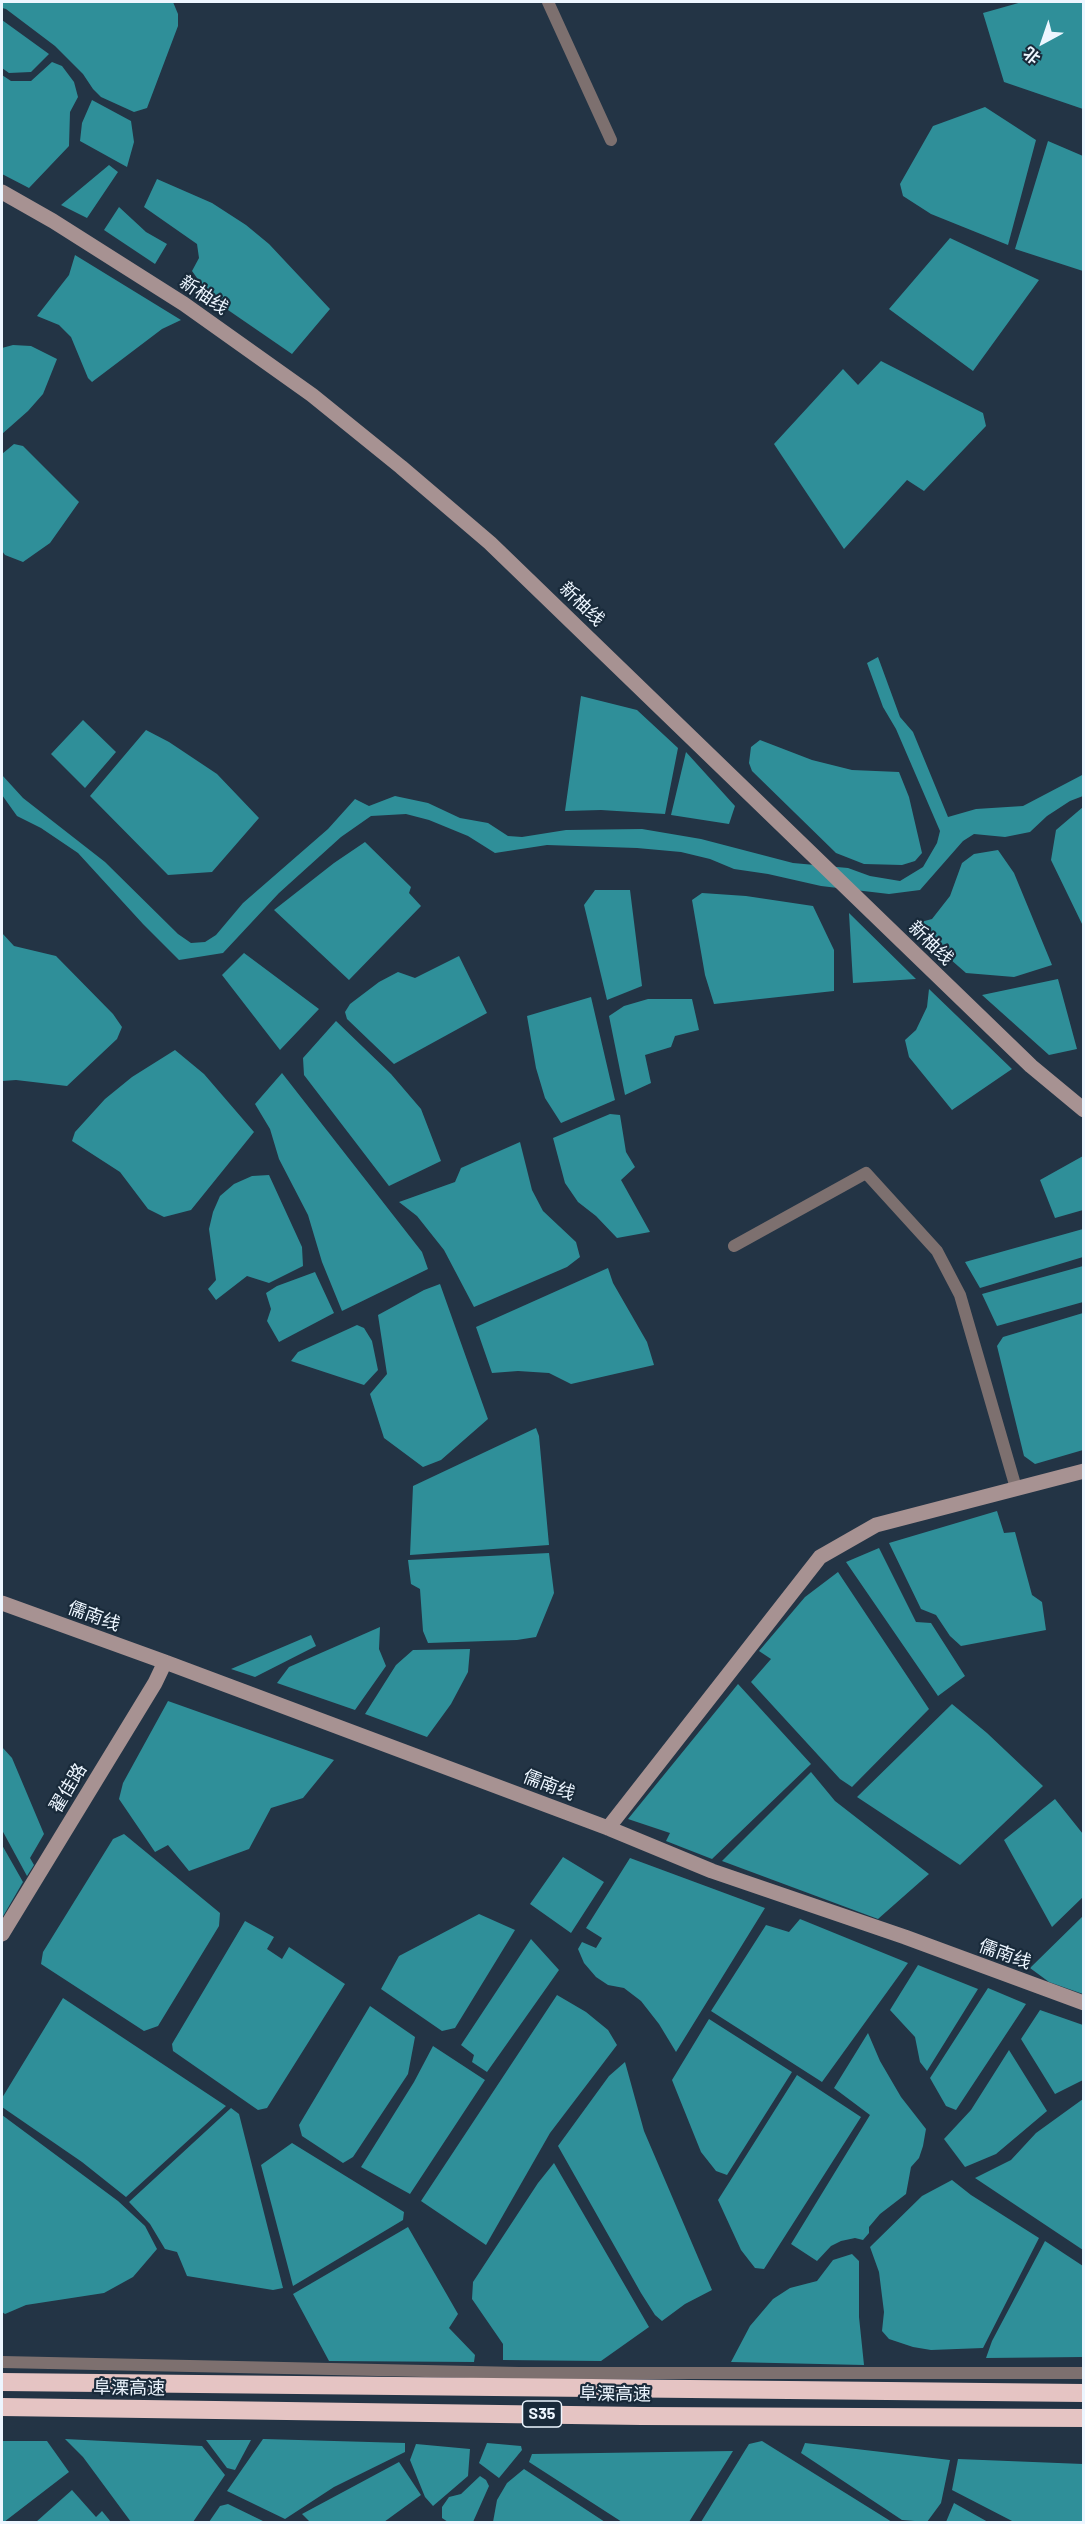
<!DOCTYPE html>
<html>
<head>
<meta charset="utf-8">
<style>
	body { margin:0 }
	#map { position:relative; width:1085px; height:2524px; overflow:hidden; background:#233445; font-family:Barlow,"Noto Sans SC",sans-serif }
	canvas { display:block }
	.frame { position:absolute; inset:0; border:3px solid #edf6ff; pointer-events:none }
	.north { position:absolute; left:1013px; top:12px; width:60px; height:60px; -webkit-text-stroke:4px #192a3a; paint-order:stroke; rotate:220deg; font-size:16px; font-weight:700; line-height:24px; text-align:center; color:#edf6ff }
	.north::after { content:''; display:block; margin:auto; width:21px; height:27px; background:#edf6ff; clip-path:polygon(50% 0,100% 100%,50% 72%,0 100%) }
</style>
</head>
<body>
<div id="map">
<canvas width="1085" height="2524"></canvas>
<div class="frame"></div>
<div class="north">北</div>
</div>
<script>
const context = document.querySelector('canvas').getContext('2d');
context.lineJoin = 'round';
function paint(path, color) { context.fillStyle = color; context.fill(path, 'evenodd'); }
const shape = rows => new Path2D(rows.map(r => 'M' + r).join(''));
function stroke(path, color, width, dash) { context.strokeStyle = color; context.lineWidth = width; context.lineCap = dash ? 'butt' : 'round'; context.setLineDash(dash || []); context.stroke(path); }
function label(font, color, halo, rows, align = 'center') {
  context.font = font + ' Barlow,"Noto Sans SC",sans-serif'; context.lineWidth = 4.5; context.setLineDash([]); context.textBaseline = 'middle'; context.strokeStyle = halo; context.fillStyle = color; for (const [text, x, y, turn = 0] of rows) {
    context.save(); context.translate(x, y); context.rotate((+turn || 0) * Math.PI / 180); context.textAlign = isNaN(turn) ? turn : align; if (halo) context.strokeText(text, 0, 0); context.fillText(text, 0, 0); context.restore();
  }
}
paint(shape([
	[2,2,173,2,178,14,178,26,147,108,134,112,101,97,93,89,83,74,55,46,6,9,2,8],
	[1022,2,1083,2,1083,109,1004,82,983,13],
	[2,20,49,54,31,72,9,73,2,68],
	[52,62,62,66,74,82,78,97,70,112,69,146,29,188,2,174,2,75,11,81,31,81],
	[92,100,131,121,134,142,127,167,80,141,82,123],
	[985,107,1036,140,1008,245,931,214,903,196,900,184,933,126],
	[1048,141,1083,156,1083,271,1015,249],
	[109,165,118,172,87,218,61,205],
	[157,179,212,203,246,225,269,244,330,309,292,354,212,299,192,271,199,258,197,244,144,207],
	[119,207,146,232,167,244,155,264,104,230],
	[950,238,1039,280,973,371,889,309],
	[75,255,181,320,162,329,92,382,88,378,71,337,59,325,37,316,69,275],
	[13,345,31,346,57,359,43,394,28,411,2,434,2,348],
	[881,361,983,413,986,426,924,491,907,480,844,549,774,444,843,369,858,385],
	[14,444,23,446,79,502,50,543,23,562,5,555,2,551,2,454],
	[878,657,900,717,913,732,948,817,976,809,1023,806,1084,774,1083,796,1070,801,1047,816,1030,832,1005,837,974,834,963,841,920,890,889,894,821,886,768,874,734,869,710,859,681,852,637,848,547,845,495,853,468,836,429,820,406,814,371,816,341,837,279,893,223,953,179,960,143,924,78,853,41,828,17,816,2,795,2,775,23,798,105,862,178,934,191,943,205,942,216,935,243,903,328,829,355,799,369,806,395,796,428,803,460,818,488,823,508,836,522,837,566,830,642,829,701,839,793,863,848,868,870,876,900,881,923,867,937,843,940,831,896,729,883,707,867,663],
	[581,696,637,710,678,748,665,814,601,810,565,811],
	[83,720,116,752,85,788,51,754],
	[146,730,169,742,217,774,259,818,212,872,168,875,90,796],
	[760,740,812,760,852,770,899,772,909,797,922,853,915,861,902,865,864,864,836,853,752,771,749,763,751,747],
	[686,752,735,806,729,824,671,815],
	[1083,807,1083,926,1051,860,1056,830],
	[365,842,411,887,409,893,421,906,349,980,274,910,334,863],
	[998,850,1014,873,1052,965,1014,977,966,973,926,938,917,923,932,919,950,896,962,863,974,854],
	[595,890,630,890,642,986,607,1000,584,905],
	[702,893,746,896,813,906,834,950,834,991,714,1004,705,975,692,900],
	[849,913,916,979,853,983],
	[2,933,14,946,56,956,113,1014,122,1027,117,1039,67,1086,16,1080,2,1081],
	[244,953,319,1009,280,1050,222,975],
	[459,956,487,1013,394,1064,347,1019,345,1012,350,1004,379,982,398,972,415,978],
	[1058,979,1077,1049,1049,1055,982,995],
	[929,989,1012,1069,952,1110,909,1057,905,1040,916,1030,927,1007],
	[591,997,615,1100,561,1123,545,1098,536,1068,527,1016],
	[648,999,692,999,699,1030,675,1036,671,1047,645,1055,651,1083,625,1095,609,1016,624,1006],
	[336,1021,391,1074,421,1109,441,1161,389,1186,304,1075,303,1058],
	[175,1050,204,1074,254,1132,191,1210,164,1217,148,1209,120,1172,72,1141,75,1132,105,1099,132,1077],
	[282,1073,422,1252,428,1269,342,1311,322,1262,308,1215,279,1159,270,1129,255,1104],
	[610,1114,620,1115,626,1152,635,1167,621,1180,650,1232,617,1238,596,1216,578,1202,565,1183,553,1138],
	[520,1142,532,1190,543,1211,576,1242,580,1257,567,1267,474,1307,444,1250,417,1216,399,1202,455,1182,461,1168],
	[1083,1156,1083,1210,1055,1218,1040,1180],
	[269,1175,302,1247,303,1266,269,1283,247,1276,216,1300,208,1289,216,1280,209,1229,213,1212,220,1196,234,1184,252,1176],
	[1083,1229,1083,1257,980,1288,965,1262],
	[1083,1266,1083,1302,997,1326,982,1294],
	[608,1268,613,1283,647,1342,654,1365,571,1384,549,1373,518,1371,492,1373,476,1327],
	[315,1272,334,1313,279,1342,267,1321,271,1309,266,1293,277,1286],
	[440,1284,488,1419,441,1460,423,1467,384,1438,370,1394,387,1374,378,1315,424,1290],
	[1083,1313,1083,1450,1035,1464,1024,1456,997,1346,1003,1337],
	[357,1325,364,1328,372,1341,378,1370,364,1385,291,1361,298,1352],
	[536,1428,539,1436,549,1545,410,1555,413,1486],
	[997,1511,1004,1533,1015,1532,1032,1595,1042,1602,1046,1630,961,1646,950,1636,936,1615,921,1609,889,1543],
	[879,1548,916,1622,931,1623,965,1676,938,1696,846,1562],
	[549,1553,554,1593,536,1637,517,1640,428,1643,423,1631,420,1589,411,1584,408,1560],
	[838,1572,929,1709,852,1787,840,1779,751,1682,771,1659,759,1651,805,1597],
	[380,1627,379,1649,386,1666,355,1710,277,1683,289,1667],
	[311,1635,316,1646,255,1677,231,1669],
	[470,1649,468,1672,451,1704,427,1737,365,1714,396,1665,413,1650],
	[738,1684,811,1764,712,1859,666,1841,670,1833,628,1819],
	[168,1701,334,1760,303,1798,271,1808,249,1849,189,1871,168,1845,155,1852,119,1799,123,1783],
	[952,1704,987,1733,1043,1786,960,1865,857,1797],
	[2,1747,12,1758,44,1834,30,1858,34,1865,27,1876,2,1830],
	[811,1772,835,1801,929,1874,878,1919,722,1861],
	[1055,1799,1083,1834,1084,1896,1052,1927,1004,1840],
	[124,1834,220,1913,219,1926,158,2026,144,2031,41,1964,43,1952,113,1839],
	[2,1845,23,1882,2,1918],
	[563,1857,604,1882,571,1933,530,1904],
	[630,1858,765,1908,676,2052,659,2024,641,2001,624,1988,608,1985,596,1977,584,1963,578,1949,582,1942,596,1948,602,1938,586,1928],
	[479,1914,515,1930,455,2028,442,2031,381,1989,399,1956],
	[1083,1916,1083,1994,1049,1982,1030,1968],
	[800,1919,908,1963,822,2082,711,2011,766,1925,789,1932],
	[245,1921,274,1937,267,1949,282,1959,289,1947,345,1984,267,2108,258,2110,173,2051,172,2044],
	[531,1939,559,1970,487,2072,472,2062,474,2055,461,2045],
	[918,1965,978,1989,927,2071,920,2062,915,2037,890,2010],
	[988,1988,1026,2004,956,2110,946,2106,930,2078],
	[557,1995,586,2012,608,2030,617,2045,550,2133,486,2245,421,2201],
	[63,1998,226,2106,126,2197,82,2162,2,2107,2,2098],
	[370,2006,415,2037,408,2074,353,2157,343,2163,302,2136,299,2125],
	[1040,2010,1083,2025,1083,2080,1055,2094,1021,2039],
	[709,2019,792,2072,727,2175,716,2171,701,2152,672,2080],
	[868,2033,880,2061,901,2097,926,2129,923,2146,919,2158,911,2167,906,2194,880,2214,869,2227,869,2233,863,2240,855,2238,841,2241,831,2246,817,2261,791,2244,870,2115,834,2088],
	[433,2046,485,2080,410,2194,361,2167,414,2082],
	[1009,2050,1047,2111,996,2154,965,2167,944,2139,971,2110],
	[625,2062,644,2131,712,2290,685,2304,662,2321,655,2315,641,2293,558,2146,609,2076],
	[797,2075,861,2117,764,2269,755,2268,741,2250,718,2200],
	[1083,2099,1083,2250,975,2178,1011,2160,1036,2133],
	[231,2108,239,2114,283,2288,273,2290,187,2276,177,2252,165,2249,150,2224,129,2202],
	[2,2115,118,2201,145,2226,157,2249,133,2277,104,2293,26,2305,5,2314,2,2312],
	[292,2143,404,2212,403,2220,293,2286,261,2165],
	[554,2163,649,2327,601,2361,503,2360,503,2344,472,2299,473,2282,538,2183],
	[952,2180,971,2195,1039,2238,983,2348,931,2350,913,2347,889,2339,882,2331,884,2312,879,2272,870,2247,922,2196],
	[408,2227,458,2314,449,2328,475,2355,474,2362,329,2361,293,2294],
	[1045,2241,1083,2266,1083,2357,986,2358,992,2341],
	[852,2254,859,2261,859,2317,864,2365,731,2362,750,2326,773,2299,790,2288,817,2281,833,2260],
	[65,2439,202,2446,225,2475,193,2522,131,2522,83,2457],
	[263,2439,405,2443,405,2452,334,2487,285,2519,227,2491],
	[206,2440,251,2440,235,2470,227,2468],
	[2,2441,47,2441,69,2472,4,2522,2,2522],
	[762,2441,778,2451,892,2522,701,2522,749,2444],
	[487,2443,521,2446,522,2450,499,2478,479,2463],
	[805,2443,950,2460,941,2503,927,2522,902,2520,801,2453],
	[416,2444,470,2449,468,2476,433,2506,425,2497,410,2460],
	[733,2451,689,2522,622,2522,529,2462,532,2454],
	[958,2459,1083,2464,1083,2522,1014,2522,952,2490],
	[399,2462,421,2495,384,2522,310,2522,302,2514],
	[524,2469,605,2522,493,2522,497,2500,507,2483],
	[480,2476,486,2480,489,2486,473,2522,448,2522,442,2518,442,2507,449,2497,461,2494],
	[72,2490,96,2517,102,2511,111,2522,36,2522],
	[954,2503,988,2522,946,2522],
	[228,2504,265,2522,209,2522,220,2506]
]), '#2f8f99');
stroke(shape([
	[548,2,611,140],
	[734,1246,866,1173,937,1251,960,1295,1016,1488],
	[2,2362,519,2373,1084,2373]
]), '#7d706f', 12);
stroke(shape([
	[2,192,53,221,184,304,312,395,401,467,490,543,1031,1066,1084,1110],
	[2,1603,165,1662,608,1828,712,1871,905,1937,1084,2003],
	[608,1828,820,1557,876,1525,1084,1471],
	[2,1934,155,1683,165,1662]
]), '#a79292', 15);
stroke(shape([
	[2,2382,1084,2393],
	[2,2407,642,2416,1084,2418]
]), '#e5c4c3', 18);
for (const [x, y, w] of [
	[542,2414,39]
]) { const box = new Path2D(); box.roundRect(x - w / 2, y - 13, w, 26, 4.5); context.fillStyle = '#192a3a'; context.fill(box); stroke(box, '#edf6ff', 1.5); }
label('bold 16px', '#edf6ff', null, [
	["S35",542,2414]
]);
label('18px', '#edf6ff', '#192a3a', [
	["新柚线",204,295,34],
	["新柚线",582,604,44],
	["新柚线",931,943,44],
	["儒南线",94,1616,20],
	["儒南线",549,1785,21],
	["翟佳路",68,1788,-59],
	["儒南线",1005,1954,20],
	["阜溧高速",129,2388,1],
	["阜溧高速",615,2394,1]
]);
</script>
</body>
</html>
